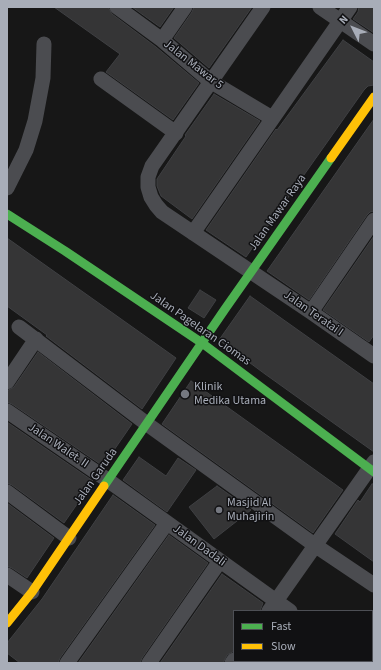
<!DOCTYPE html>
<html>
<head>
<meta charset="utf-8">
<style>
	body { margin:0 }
	#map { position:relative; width:381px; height:670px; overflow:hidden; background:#171717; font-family:"Source Sans 3",sans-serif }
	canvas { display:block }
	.frame { position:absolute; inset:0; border:8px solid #a8adb8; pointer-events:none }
	.legend { position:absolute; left:233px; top:610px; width:140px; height:52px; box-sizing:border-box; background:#111113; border:1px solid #4d4f55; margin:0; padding:5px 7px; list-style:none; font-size:12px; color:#a8adb8 }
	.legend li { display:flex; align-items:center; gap:8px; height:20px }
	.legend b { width:20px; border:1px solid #4d4f55 }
	.north { position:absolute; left:333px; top:8px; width:40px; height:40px; -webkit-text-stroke:3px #111113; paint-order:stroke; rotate:312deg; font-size:11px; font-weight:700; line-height:16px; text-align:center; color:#a8adb8 }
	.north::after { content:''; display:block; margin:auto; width:14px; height:18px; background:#a8adb8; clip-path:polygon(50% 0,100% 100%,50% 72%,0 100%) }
</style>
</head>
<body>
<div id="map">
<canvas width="381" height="670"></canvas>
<div class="frame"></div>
<ul class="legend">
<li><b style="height:5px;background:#4caf50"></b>Fast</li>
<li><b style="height:5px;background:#ffc107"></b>Slow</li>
</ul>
<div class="north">N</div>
</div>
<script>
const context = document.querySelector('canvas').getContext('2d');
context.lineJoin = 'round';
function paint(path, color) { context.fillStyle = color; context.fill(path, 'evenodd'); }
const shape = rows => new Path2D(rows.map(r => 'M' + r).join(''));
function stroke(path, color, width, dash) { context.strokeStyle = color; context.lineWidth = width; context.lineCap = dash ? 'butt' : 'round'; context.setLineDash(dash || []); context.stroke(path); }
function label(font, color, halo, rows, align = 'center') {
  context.font = font + ' "Source Sans 3",sans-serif'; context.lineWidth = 3; context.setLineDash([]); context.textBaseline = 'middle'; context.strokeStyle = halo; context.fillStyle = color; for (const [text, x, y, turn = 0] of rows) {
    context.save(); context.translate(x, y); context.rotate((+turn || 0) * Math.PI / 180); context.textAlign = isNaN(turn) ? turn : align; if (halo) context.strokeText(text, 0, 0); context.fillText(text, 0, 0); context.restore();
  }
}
const building = shape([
	[54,7,108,7,112,14,156,47,199,83,173,120,106,72,120,54,54,7],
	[132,7,174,7,160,27,132,7],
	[194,7,252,7,209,68,174,38,192,12,194,7],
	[359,7,374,7,374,33,353,19,358,12,359,7],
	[343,40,374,62,374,85,368,86,364,90,246,257,206,230,276,129,277,130,343,40],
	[214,94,260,121,192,219,161,196,157,186,157,179,186,136,185,135,214,94],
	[374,119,374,211,370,212,367,215,309,300,267,271,374,119],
	[374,236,374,335,369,342,323,310,374,236],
	[7,238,176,358,142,409,46,336,47,335,7,306,7,238],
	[200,290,216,300,204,318,188,308,200,290],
	[250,296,374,384,374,452,265,374,219,340,250,296],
	[38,352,132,424,103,466,12,404,7,402,7,391,14,387,38,352],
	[191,381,343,490,313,533,162,424,191,381],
	[7,422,93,481,64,523,12,485,7,483,7,422],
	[139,457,166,476,178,458,196,470,167,512,123,480,139,457],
	[372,484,374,484,374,562,335,534,358,500,360,502,372,484],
	[217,486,251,510,214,539,189,507,217,486],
	[113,495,155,525,60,658,58,663,20,663,7,653,7,643,42,599,113,495],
	[7,503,54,538,27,578,12,568,7,566,7,503],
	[169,535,208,563,142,658,140,663,78,663,169,535],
	[222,574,263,603,260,611,234,611,234,651,227,655,223,663,160,663,222,574]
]);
paint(building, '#353536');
stroke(building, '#3f4043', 1);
stroke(shape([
	[117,7,162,40,210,81,272,118],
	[263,7,152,166,148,177,148,187,151,197,156,205,162,212,311,312,374,356],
	[320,7,374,44],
	[162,40,185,7],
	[101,79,176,133],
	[7,188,26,150,35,121,43,78,44,44],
	[193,233,350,7],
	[311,312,374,220],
	[19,327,147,424,316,546,374,585],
	[7,382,36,339],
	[7,411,109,481,290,611],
	[7,492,69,538],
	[7,575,32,592],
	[269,611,374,462],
	[359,661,362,663],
	[67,663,167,523],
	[149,663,220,561],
	[232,663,234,660],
	[322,663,324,661]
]), '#4b4c50', 15);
stroke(shape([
	[7,214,65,251,202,343,374,472],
	[104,486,225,309,331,158]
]), '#4caf50', 9);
stroke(shape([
	[331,158,374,97],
	[7,623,32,592,104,486]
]), '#ffc107', 9);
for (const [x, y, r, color] of [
	[185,394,5,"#757880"],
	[219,510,4,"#757880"]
]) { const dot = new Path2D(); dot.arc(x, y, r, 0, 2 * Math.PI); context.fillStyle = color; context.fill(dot); stroke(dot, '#111113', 1.5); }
label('12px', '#a8adb8', '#111113', [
	["Jalan Mawar 5",193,65,38],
	["Jalan Mawar Raya",278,213,-55],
	["Jalan Teratai I",313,314,35],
	["Jalan Pagelaran Ciomas",200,329,35],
	["Jalan Walet. II",58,446,34],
	["Jalan Garuda",96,477,-55],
	["Jalan Dadali",199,546,36]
]);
label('12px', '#a8adb8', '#111113', [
	["Klinik",194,387],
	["Medika Utama",194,401],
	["Masjid Al",227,503],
	["Muhajirin",227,517]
], 'left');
</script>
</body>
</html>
